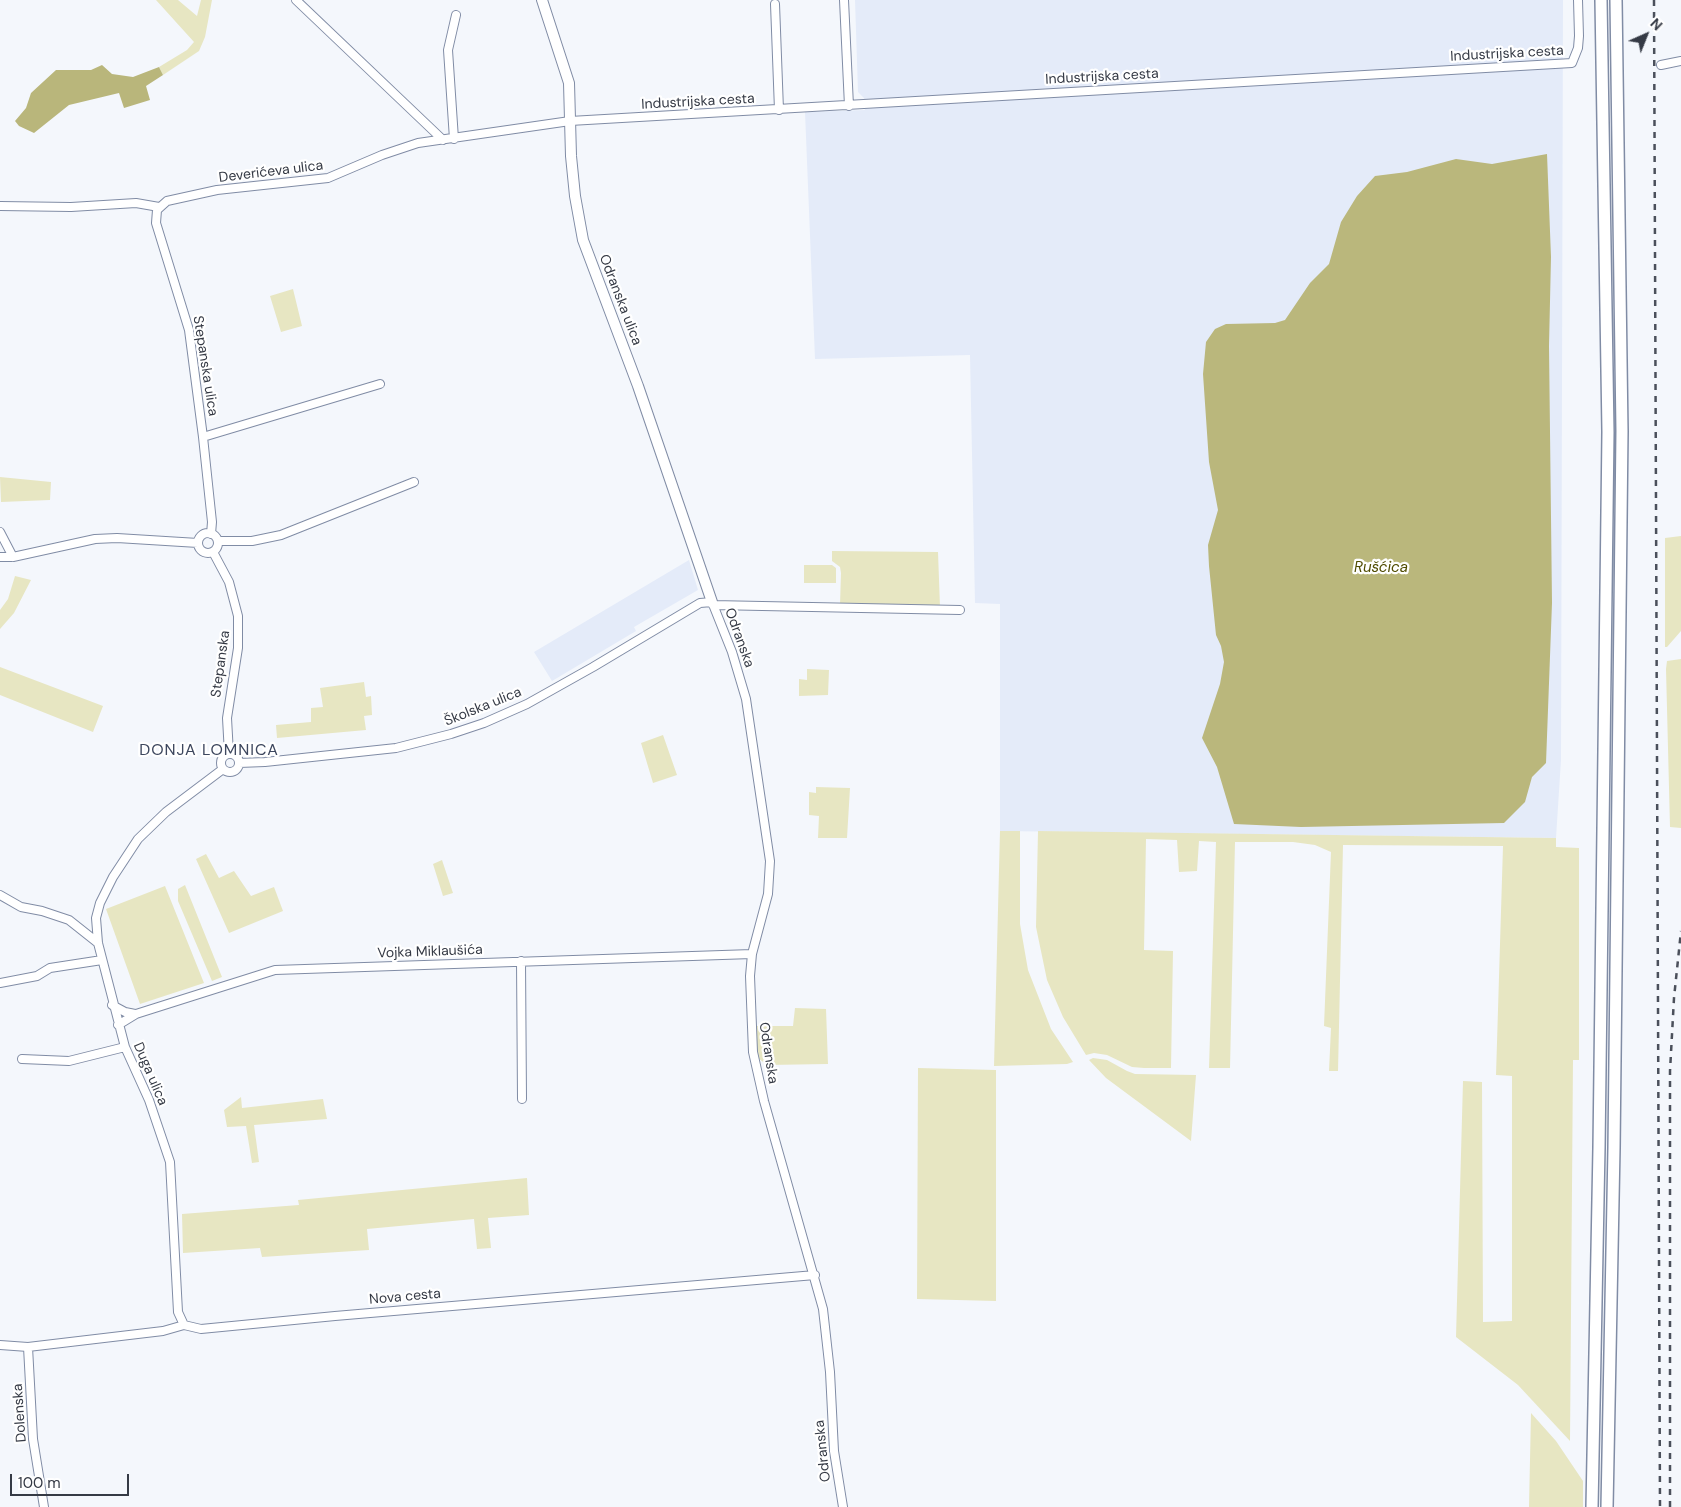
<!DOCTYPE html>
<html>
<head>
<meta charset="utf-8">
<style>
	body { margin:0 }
	#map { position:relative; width:1681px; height:1507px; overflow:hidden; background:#f4f7fc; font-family:"DM Sans",sans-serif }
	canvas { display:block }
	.north { position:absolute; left:1621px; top:10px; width:50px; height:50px; -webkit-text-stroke:4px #fff; paint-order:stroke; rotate:44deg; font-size:14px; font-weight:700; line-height:20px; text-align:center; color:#353a45 }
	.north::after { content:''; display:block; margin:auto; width:18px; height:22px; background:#353a45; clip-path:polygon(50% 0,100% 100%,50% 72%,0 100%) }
	.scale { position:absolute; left:10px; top:1474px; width:119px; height:22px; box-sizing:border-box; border:2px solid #353a45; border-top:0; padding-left:6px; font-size:15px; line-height:18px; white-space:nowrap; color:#353a45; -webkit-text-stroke:4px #fff; paint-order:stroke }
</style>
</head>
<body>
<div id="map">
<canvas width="1681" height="1507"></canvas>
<div class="north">N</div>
<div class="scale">100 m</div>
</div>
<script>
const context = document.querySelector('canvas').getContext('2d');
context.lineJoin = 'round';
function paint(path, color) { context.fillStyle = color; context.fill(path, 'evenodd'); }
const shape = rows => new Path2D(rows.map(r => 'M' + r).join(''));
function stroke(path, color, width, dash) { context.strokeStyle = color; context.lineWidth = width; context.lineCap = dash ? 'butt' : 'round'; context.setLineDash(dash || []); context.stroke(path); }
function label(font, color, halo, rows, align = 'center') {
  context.font = font + ' "DM Sans",sans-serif'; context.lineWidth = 4.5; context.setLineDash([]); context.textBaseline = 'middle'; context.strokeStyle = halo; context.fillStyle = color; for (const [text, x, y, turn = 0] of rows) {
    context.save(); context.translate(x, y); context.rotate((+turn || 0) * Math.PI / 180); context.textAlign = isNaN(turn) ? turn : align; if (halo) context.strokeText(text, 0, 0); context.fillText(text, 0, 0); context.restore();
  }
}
paint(shape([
	[855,0,1563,0,1561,760,1556,838,1000,831,1000,604,975,603,970,355,815,359,805,112,865,110,864,98,858,92],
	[689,560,698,590,634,627,636,631,552,681,534,652]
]), '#e4ebf9');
paint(shape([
	[156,0,178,0,197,16,201,0,212,0,205,37,199,51,163,75,159,67,187,50,194,42],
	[293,289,302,326,281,332,270,296],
	[0,477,51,482,50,500,1,502],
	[1681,536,1681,631,1667,647,1665,647,1665,538],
	[832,551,938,552,940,607,840,605,841,573,840,567,832,561],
	[804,565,832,565,836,568,836,583,804,583],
	[15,576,31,580,14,613,0,629,0,610,8,599],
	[1681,659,1681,828,1670,827,1666,669,1667,661],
	[0,667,103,706,93,732,0,695],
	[807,669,829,670,828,695,799,696,799,679,807,680],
	[364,682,366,697,371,696,372,715,364,716,366,730,277,738,276,725,311,722,311,708,323,707,320,688],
	[663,735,677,775,653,783,641,743],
	[816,787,850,788,847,838,818,838,819,816,809,815,809,792,816,793],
	[1000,831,1020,831,1020,924,1028,970,1051,1029,1073,1062,1067,1064,994,1066],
	[1038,831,1556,838,1556,847,1579,848,1579,1060,1573,1060,1570,1441,1518,1385,1456,1337,1463,1081,1482,1082,1483,1322,1512,1321,1512,1076,1496,1075,1503,846,1343,845,1338,1071,1329,1071,1331,1028,1324,1026,1331,852,1315,845,1293,842,1235,842,1230,1068,1209,1068,1216,842,1199,841,1197,871,1179,872,1177,840,1146,839,1144,950,1173,951,1171,1068,1144,1068,1132,1067,1107,1055,1094,1053,1086,1055,1063,1017,1047,980,1036,927],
	[206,854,219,878,234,871,251,896,274,887,283,911,229,933,196,859],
	[442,860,453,893,443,896,433,864],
	[185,885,222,977,212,981,178,901,178,889],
	[165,886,204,983,140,1004,106,909],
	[795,1008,826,1009,828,1064,767,1065,758,1058,754,1026,793,1026],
	[1093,1058,1107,1060,1127,1071,1135,1074,1196,1075,1191,1141,1106,1078,1089,1060],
	[918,1068,996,1070,996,1301,917,1299],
	[241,1097,242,1108,323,1099,327,1119,254,1125,259,1162,252,1163,246,1126,227,1127,224,1110],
	[527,1178,529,1215,488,1218,491,1248,477,1249,474,1219,367,1229,369,1250,262,1257,260,1248,183,1253,182,1214,299,1205,298,1200],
	[1531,1413,1556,1441,1583,1481,1583,1507,1529,1507]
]), '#e7e6c2');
paint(shape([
	[102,65,112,74,133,77,159,67,163,75,146,86,150,100,124,108,119,93,69,105,34,133,19,126,15,121,26,108,31,93,56,70,91,70]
]), '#b9b67b');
paint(shape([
	[1547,154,1551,257,1549,346,1552,603,1546,763,1532,777,1525,802,1504,823,1301,827,1234,824,1217,767,1202,738,1220,684,1224,662,1221,646,1216,635,1209,566,1208,545,1218,510,1209,462,1203,374,1206,342,1215,329,1226,324,1275,323,1285,320,1310,283,1329,264,1341,222,1357,196,1375,176,1407,172,1456,159,1492,164]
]), '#bab77c');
const minor = shape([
	[296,0,443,140],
	[844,0,849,106],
	[775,4,779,110],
	[1661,65,1681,61],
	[454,139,448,50,456,15],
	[0,206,71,207,136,203,159,207],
	[203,437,380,384],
	[0,532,13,557],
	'198 543a10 10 0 1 1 20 0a10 10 0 1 1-20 0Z',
	[211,534,212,522,203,437,189,330,156,223,157,210,167,201,217,190,328,178,382,155,418,143,570,121,1572,63,1578,48,1579,36,1578,0],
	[218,541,252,541,281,535,414,482],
	[213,552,229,582,238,616,238,648,227,718,229,754],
	[0,557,13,557,95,539,117,538,198,543],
	[713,605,960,610],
	'221 763a9 9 0 1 1 18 0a9 9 0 1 1-18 0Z',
	[239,763,265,762,396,748,451,734,484,723,527,704,593,667,700,603,712,602,732,652,746,699,770,861,768,894,752,954,750,976,753,1052,764,1101,823,1309,830,1372,834,1451,843,1507],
	[0,895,21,907,42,911,69,920,98,943],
	[521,961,522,1099],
	[0,983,37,976,50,968,102,960],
	[112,1005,125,1012,135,1014],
	[118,1025,136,1014,275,970,752,954],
	[22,1059,69,1061,125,1047],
	[184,1325,178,1312,170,1162,149,1100,125,1047,98,943,96,918,100,903,113,877,138,839,166,812,223,769],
	[0,1345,28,1347,163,1331,184,1325,201,1329,335,1316,815,1275],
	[28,1347,33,1439,44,1507]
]);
const major = shape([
	[542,0,569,83,571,156,575,196,583,240,638,386,712,602]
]);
const highway = shape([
	[1592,1507,1599,1148,1608,432,1601,0],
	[1607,1507,1614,1148,1622,431,1616,0]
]);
stroke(minor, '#808ca5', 10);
stroke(major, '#808ca5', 12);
stroke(highway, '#808ca5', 14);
stroke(minor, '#fff', 8);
stroke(major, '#fff', 10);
stroke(highway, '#fff', 11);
stroke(shape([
	[1654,0,1660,1507],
	[1670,1507,1670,1071,1674,998,1681,931]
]), '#4b505b', 2.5, [6, 6]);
label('14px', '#353a45', '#fff', [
	["Industrijska cesta",1507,54,-3],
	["Industrijska cesta",1102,77,-3],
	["Industrijska cesta",698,102,-3],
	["Deverićeva ulica",271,172,-7],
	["Odranska ulica",620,300,69],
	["Stepanska ulica",205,366,81],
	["Odranska",739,638,70],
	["Stepanska",221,664,-82],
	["Školska ulica",483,707,-22],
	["Vojka Miklaušića",430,952,-2],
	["Odranska",768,1053,81],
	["Duga ulica",150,1074,67],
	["Nova cesta",405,1297,-5],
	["Dolenska",20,1413,-94],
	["Odranska",823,1451,-96]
]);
label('italic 15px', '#504c01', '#fff', [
	["Rušćica",1381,568]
]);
context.letterSpacing = '1px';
label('16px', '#3d475e', '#fff', [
	["DONJA LOMNICA",209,751]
]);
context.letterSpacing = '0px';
</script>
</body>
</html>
